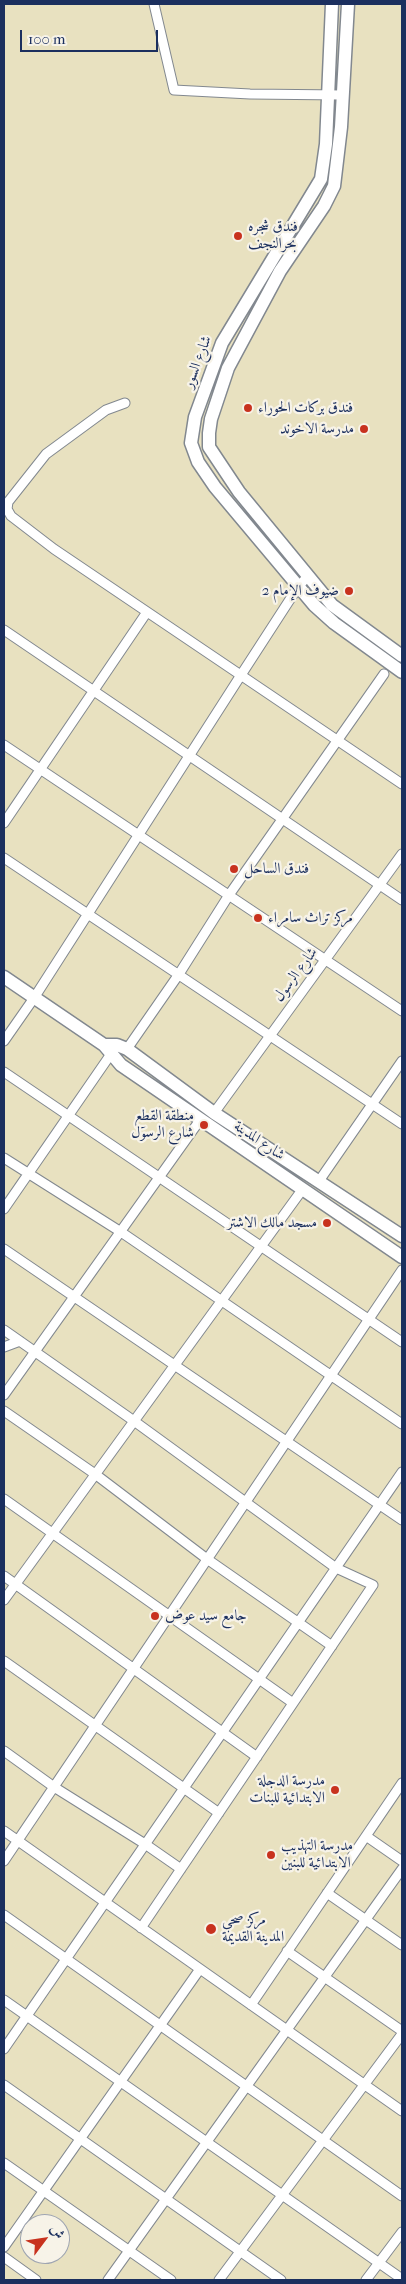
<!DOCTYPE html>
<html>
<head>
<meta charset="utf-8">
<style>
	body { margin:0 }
	#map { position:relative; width:406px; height:2284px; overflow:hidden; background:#e8e1c0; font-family:"IM FELL French Canon",Amiri,serif }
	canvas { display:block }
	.frame { position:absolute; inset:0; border:5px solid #1b2f5e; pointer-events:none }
	.north { position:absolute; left:20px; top:2214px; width:50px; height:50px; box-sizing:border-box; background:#f7f3e8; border:1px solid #9fa5b1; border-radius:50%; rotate:59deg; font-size:14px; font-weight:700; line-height:20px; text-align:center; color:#1b2f5e }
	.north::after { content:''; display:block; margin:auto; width:18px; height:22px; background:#c8321e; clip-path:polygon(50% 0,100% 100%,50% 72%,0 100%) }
	.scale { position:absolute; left:20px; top:30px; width:138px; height:22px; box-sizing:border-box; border:2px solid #1b2f5e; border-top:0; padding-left:6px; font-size:15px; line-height:18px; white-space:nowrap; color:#1b2f5e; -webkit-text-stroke:4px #f7f3e8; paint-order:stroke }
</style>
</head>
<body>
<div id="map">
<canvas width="406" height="2284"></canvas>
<div class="frame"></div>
<div class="north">ش</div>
<div class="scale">100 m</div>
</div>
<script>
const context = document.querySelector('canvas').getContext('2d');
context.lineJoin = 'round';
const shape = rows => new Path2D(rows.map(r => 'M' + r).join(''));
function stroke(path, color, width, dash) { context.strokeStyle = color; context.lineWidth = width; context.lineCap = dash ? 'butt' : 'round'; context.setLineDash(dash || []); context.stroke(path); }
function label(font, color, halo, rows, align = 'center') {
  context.font = font + ' "IM FELL French Canon",Amiri,serif'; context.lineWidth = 4.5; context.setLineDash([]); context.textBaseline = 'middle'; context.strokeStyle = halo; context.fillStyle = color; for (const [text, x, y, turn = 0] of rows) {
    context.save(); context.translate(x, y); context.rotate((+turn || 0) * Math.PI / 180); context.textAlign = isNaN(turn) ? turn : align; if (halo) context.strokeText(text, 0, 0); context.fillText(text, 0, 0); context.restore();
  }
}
const street = shape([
	[154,4,174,90,250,94,342,95],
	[125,403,106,410,46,454,8,502,7,509,11,516,54,549,402,784],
	[4,630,402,900],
	[4,745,402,1011],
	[4,823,147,612],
	[4,858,402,1124],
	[4,1041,34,998,241,675,298,587,308,576],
	[127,1049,179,974,229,895,384,674],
	[4,1072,402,1342],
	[214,1113,402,854],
	[4,1158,121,1232,402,1424],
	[319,1181,402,1061],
	[4,1209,113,1051],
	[4,1249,402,1520],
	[4,1330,134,1421,336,1568,373,1585,141,1928],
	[4,1347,20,1341],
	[4,1395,200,1120],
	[4,1411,95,1474,207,1559,332,1646],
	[4,1499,293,1703],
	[4,1576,257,1757],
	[4,1600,302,1190],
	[4,1661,219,1813],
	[4,1751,54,1787,145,1844,181,1869],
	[4,1831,402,2111],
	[366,1836,402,1861],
	[4,1861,402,1270],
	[327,1893,402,1945],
	[4,1915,402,2196],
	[287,1951,402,2031],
	[4,2000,402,2279],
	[251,2005,402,1783],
	[4,2049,402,1472],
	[4,2085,281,2280],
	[4,2163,171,2280],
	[4,2247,200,1969],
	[4,2257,36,2280],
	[108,2280,402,1869],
	[219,2280,402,2034],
	[366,2280,402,2232]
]);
const secondary = shape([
	[332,4,326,144,321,179,222,343,195,417,191,443,198,462,215,487,314,605,334,623,402,672],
	[348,4,341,127,334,186,324,206,280,271,228,368,211,419,209,433,209,447,239,492,332,605,402,656],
	[4,977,104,1045,121,1065,402,1257],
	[104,1045,117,1045,127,1049,214,1113,402,1236]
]);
stroke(street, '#82888f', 11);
stroke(secondary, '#82888f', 15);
stroke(street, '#fff', 9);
stroke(secondary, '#fff', 12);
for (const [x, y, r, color] of [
	[238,236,5,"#c8321e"],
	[248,408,5,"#c8321e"],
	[364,429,5,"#c8321e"],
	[349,591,5,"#c8321e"],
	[234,869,5,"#c8321e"],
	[258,918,5,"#c8321e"],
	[204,1125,5,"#c8321e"],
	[327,1223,5,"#c8321e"],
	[155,1616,5,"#c8321e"],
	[335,1790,5,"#c8321e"],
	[271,1855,5,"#c8321e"],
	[211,1929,6,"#c8321e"]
]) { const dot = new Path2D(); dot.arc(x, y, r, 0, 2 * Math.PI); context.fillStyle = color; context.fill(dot); stroke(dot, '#f7f3e8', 2); }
label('15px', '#1b2f5e', '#f7f3e8', [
	["فندق شجره",248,227],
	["بحرالنجف",248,244],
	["فندق بركات الحوراء",258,408],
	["مدرسة الاخوند",354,429,"right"],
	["ضيوف الإمام 2",339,591,"right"],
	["فندق الساحل",244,869],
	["مركز تراث سامراء",268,918],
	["منطقة القطع",194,1116,"right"],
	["شارع الرسول",194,1133,"right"],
	["مسجد مالك الاشتر",317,1223,"right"],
	["جامع سيد عوض",165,1616],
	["مدرسة الدجلة",325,1781,"right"],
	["الابتدائية للبنات",325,1798,"right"],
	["مدرسة التهذيب",281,1846],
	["الابتدائية للبنين",281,1863],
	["مركز صحي",222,1920],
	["المدينة القديمة",222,1937]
], 'left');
label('15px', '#1b2f5e', '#f7f3e8', [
	["شارع السور",198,362,-69],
	["شارع الرسول",296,975,-54],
	["شارع المدينة",259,1141,34]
]);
</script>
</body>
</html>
